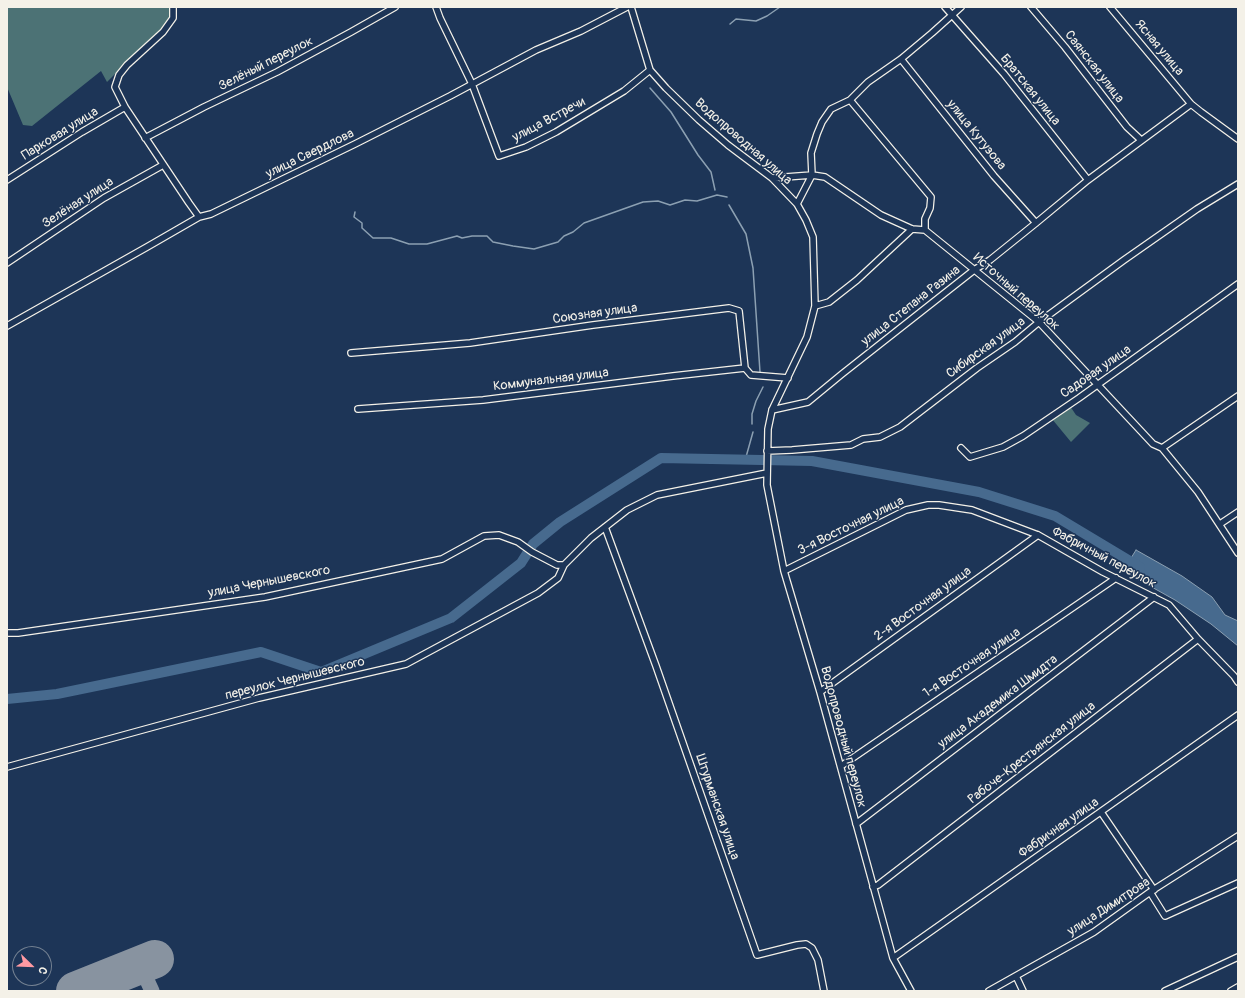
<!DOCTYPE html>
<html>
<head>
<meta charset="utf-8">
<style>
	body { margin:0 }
	#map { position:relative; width:1245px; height:998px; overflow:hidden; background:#1d3557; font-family:Pangolin,sans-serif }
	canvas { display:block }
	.frame { position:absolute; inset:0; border:8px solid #f4f1e8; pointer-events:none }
	.north { position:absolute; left:12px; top:946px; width:40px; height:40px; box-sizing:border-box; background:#1d3557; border:1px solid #738091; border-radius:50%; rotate:113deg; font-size:11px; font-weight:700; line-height:16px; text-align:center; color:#f4f1e8 }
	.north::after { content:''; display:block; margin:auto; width:14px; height:18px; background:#ff9aa2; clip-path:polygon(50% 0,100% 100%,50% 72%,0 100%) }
</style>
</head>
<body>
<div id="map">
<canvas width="1245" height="998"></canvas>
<div class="frame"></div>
<div class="north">С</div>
</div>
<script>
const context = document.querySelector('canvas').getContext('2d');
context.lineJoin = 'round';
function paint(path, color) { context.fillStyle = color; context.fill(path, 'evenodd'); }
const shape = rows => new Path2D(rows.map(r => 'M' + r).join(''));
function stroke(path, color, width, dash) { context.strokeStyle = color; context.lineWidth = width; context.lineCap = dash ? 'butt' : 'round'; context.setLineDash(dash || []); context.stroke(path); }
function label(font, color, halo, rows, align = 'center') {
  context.font = font + ' Pangolin,sans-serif'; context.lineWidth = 3; context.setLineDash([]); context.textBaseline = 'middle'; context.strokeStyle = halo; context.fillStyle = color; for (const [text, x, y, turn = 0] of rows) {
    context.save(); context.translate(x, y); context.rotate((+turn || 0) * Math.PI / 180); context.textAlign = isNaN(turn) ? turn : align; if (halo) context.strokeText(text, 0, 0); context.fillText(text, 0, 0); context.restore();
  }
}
paint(shape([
	[7,7,171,7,170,19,157,36,125,64,107,82,101,71,32,126,23,125,7,87],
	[1070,406,1076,415,1090,423,1071,442,1052,419]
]), '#4c7275');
const water = shape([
	[1136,550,1182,576,1212,597,1225,615,1238,621,1238,646,1211,624,1175,600,1123,571,1136,550]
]);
paint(water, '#476a8e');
stroke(water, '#8ca0b2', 1);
stroke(shape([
	[730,24,736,19,756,21,767,16,780,7],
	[650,88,671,112,698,155,711,172,715,190],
	[729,205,746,234,753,268,760,372],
	[355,212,354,217,362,223,362,228,373,238,391,238,409,244,427,244,457,236,462,238,472,236,487,236,493,242,513,246,534,249,558,242,564,236,573,232,584,223,643,202,658,201,670,205,685,200,697,201,717,195,727,197],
	[752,424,752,414,756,401,763,387],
	[746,457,753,432]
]), '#8ca0b2', 1.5);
stroke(shape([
	[7,699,57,694,261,652,321,672,451,618,521,563,533,544,560,522,661,458,812,461,979,492,1055,516,1140,567]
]), '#476a8e', 10);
stroke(shape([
	[140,965,152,991]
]), '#8893a0', 15);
stroke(shape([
	[75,991,155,959]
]), '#8893a0', 38);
const street = shape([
	[173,7,173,18,163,32,127,65,119,75,115,87,125,107,189,203,199,217],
	[436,7,440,18,472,84,499,156,526,147,556,132,624,91,650,70],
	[631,7,650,70,666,88,699,120,728,145,772,178,797,204,806,220,813,237,815,306,807,337,772,410,768,429,767,485,784,571,820,692,893,958,911,991],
	[945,7,1004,74,1088,180],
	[1031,7,1065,47,1127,127,1141,140],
	[1110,7,1191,104,1201,112,1238,139],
	[901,59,994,176,1036,223],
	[850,100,931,197,930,208,925,219,925,230,1039,322,1153,444,1162,448,1198,492,1238,553],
	[145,138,204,107,277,72,351,32,395,7],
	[772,178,812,175,825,177,881,215,912,229,925,230],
	[7,180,82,132,125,107],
	[797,204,812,175,811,153,817,134,822,122,831,109,850,100,868,82,901,59,932,33,961,7],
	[7,263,104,198,163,165],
	[815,306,829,302,857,280,912,229],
	[7,326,147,247,199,217,211,214,355,144,450,96,536,50,581,31,627,7],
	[351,353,470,343,593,325,729,308,739,311,745,368,751,375,788,378],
	[358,409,483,400,673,376,745,368],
	[772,410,808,402,842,374,974,270,990,260,1036,223,1088,180,1191,104],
	[961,448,970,457,1003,447,1023,436,1079,398,1238,284],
	[1162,448,1238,396],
	[767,451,792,450,851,445,863,439,880,437,900,427,977,368,1015,342,1039,322,1124,260,1197,209,1238,184],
	[1220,524,1238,512],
	[605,527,656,666,757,955,797,945,806,944,812,948,818,960,824,991],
	[784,571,906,510,928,505,939,505,972,510,1038,535,1103,572,1169,605,1198,639,1234,676,1238,682],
	[7,633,18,633,265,597,442,559,484,536,499,535,518,542,532,552,557,565,564,565,591,538,627,510,657,495,767,473],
	[820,692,1038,535],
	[841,766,1116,578],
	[7,767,259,698,406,664,538,593,558,578,564,565],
	[1101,812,1154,890],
	[856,824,1154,597],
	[873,887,878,885,1198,639],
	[1150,892,1165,916,1238,883],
	[893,958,1238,715],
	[1016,976,1023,991],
	[989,991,1094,932,1150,892,1238,836],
	[1165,991,1238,957],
	[1231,991,1238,987]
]);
stroke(street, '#f4f1e8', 8);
stroke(street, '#1d3557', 5.5);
label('13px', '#f4f1e8', '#1d3557', [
	["Ясная улица",1159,48,50],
	["Зелёный переулок",266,64,-27],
	["Саянская улица",1094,67,52],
	["Братская улица",1030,90,51],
	["улица Встречи",549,120,-28],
	["Парковая улица",60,134,-32],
	["улица Кутузова",976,135,51],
	["Водопроводная улица",743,142,41],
	["улица Свердлова",310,154,-26],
	["Зелёная улица",78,203,-33],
	["Источный переулок",1016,292,41],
	["улица Степана Разина",911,306,-38],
	["Союзная улица",595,314,-8],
	["Сибирская улица",986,348,-36],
	["Садовая улица",1096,372,-35],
	["Коммунальная улица",551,380,-7],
	["3-я Восточная улица",851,526,-26],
	["Фабричный переулок",1104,558,28],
	["улица Чернышевского",269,582,-11],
	["2-я Восточная улица",923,604,-36],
	["1-я Восточная улица",972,663,-34],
	["переулок Чернышевского",295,679,-14],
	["улица Академика Шмидта",998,702,-37],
	["Водопроводный переулок",843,737,75],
	["Рабоче-Крестьянская улица",1032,753,-38],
	["Штурманская улица",717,807,71],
	["Фабричная улица",1059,828,-35],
	["улица Димитрова",1109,907,-33]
]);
</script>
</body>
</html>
